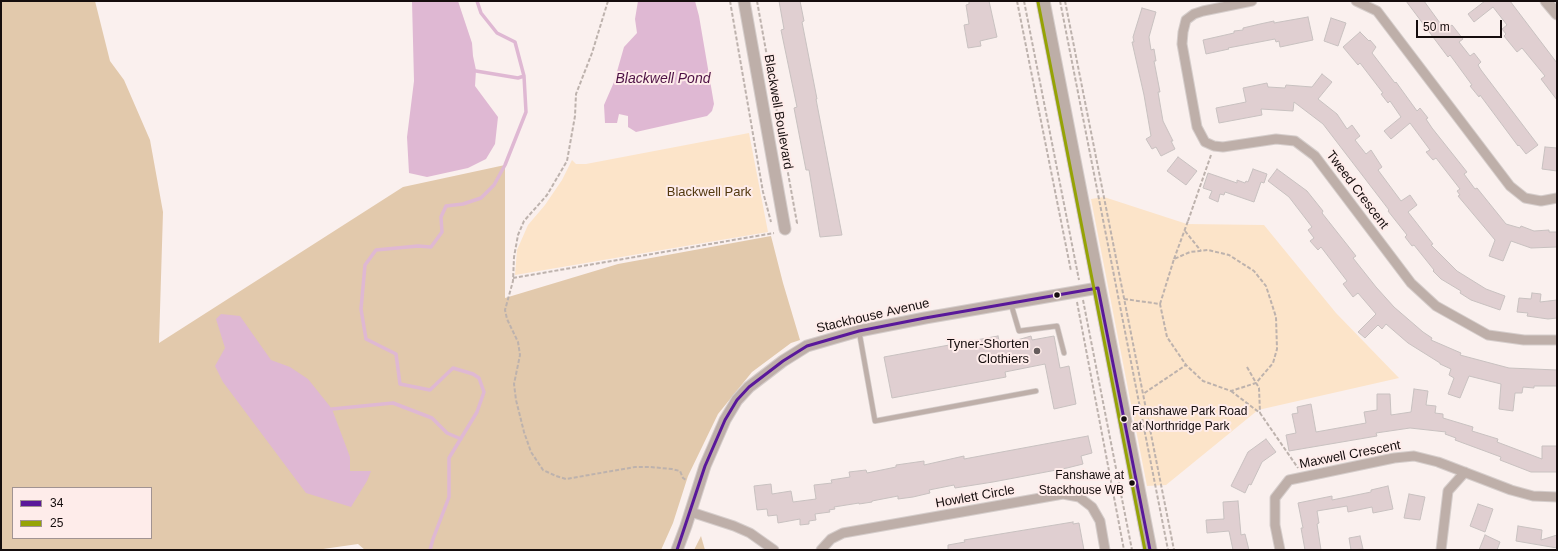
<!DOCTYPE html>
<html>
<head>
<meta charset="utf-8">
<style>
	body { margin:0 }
	#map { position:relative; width:1558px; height:551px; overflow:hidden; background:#faf0ee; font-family:Arial,sans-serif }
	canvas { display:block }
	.frame { position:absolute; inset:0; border:2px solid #150d0d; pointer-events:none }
	.legend { position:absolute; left:12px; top:487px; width:140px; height:52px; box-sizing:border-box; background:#feecea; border:1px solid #a19392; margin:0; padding:5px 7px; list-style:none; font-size:12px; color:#150d0d }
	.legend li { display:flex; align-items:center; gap:8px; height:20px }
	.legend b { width:20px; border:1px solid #a19392 }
	.scale { position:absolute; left:1416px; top:20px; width:86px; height:18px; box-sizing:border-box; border:2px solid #150d0d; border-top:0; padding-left:5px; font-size:12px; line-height:14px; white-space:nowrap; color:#150d0d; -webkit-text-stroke:3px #feecea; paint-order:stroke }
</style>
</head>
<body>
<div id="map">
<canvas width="1558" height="551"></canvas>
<div class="frame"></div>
<ul class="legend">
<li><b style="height:5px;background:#59189a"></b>34</li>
<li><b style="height:5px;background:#95a305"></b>25</li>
</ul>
<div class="scale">50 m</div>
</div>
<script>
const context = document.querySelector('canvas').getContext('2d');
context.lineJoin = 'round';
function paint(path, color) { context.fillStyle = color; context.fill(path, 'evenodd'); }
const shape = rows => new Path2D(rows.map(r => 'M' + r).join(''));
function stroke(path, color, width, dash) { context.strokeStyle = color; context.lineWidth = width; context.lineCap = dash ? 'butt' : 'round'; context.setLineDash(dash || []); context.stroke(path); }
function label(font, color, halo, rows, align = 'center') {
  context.font = font + ' Arial,sans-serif'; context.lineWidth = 4; context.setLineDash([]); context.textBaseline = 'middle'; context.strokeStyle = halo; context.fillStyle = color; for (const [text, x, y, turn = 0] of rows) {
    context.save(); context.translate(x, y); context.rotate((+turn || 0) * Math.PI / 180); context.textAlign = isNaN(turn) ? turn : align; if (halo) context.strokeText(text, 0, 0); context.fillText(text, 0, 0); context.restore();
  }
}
paint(shape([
	[749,133,768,232,515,275,517,250,528,225,545,205,562,180,572,160,576,164,586,164],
	[1104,197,1187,224,1264,225,1336,313,1399,378,1258,410,1166,485,1147,486,1091,199]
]), '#fce4c9');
paint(shape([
	[1,1,95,1,110,61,124,80,150,140,163,212,159,343,403,187,505,165,505,298,618,264,771,236,783,283,800,340,791,343,752,372,718,414,688,476,673,523,661,550,365,550,358,544,316,550,1,550],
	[13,488,151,488,151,538,13,538],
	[701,536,705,550,694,550]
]), '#e2c9ac');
paint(shape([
	[412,1,458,1,472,43,473,56,476,70,475,86,498,117,495,144,486,159,468,168,427,177,409,173,407,137,414,81],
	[638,1,695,1,699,16,714,104,712,111,707,116,636,132,628,127,628,116,619,114,617,123,605,123,604,105,614,82,624,47,637,33,635,19],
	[221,314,240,316,271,360,290,367,308,379,332,409,350,457,350,471,371,471,367,481,351,507,306,493,223,382,215,366,225,348,216,319]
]), '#dfb8d3');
stroke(shape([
	[476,71,518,78,524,76],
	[332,409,393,403,432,418,447,433,461,439],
	[430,550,433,539,449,497,449,458,477,412,484,392,479,378,473,374,453,368,430,390,400,384,396,354,366,339,361,309,365,265,376,250,418,246,431,247,442,232,441,217,446,206,463,204,481,198,494,185,505,165,526,112,524,76,515,42,497,33,481,13,477,1]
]), '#dfb8d3', 3.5);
const building = shape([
	[779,1,800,1,804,21,802,22,817,99,816,99,842,235,820,237,809,170,806,170,794,108,797,107,781,30,784,29,779,1],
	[969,1,989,1,997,37,980,41,981,46,968,48,964,25,969,24,966,5,969,4,969,1],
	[1406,1,1424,1,1445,30,1452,25,1463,39,1459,42,1470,56,1474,53,1481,62,1478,65,1481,70,1538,145,1526,154,1519,145,1518,146,1480,95,1479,97,1470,86,1472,85,1450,55,1448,57,1406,1],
	[1485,1,1510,1,1557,63,1557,100,1541,79,1545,76,1522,48,1517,52,1504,36,1506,34,1502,29,1507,25,1493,7,1474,22,1468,14,1485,1],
	[1142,8,1156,12,1149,37,1151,50,1154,49,1156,61,1154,61,1160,92,1158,92,1163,121,1173,141,1171,141,1175,149,1161,156,1156,147,1152,149,1146,139,1151,136,1144,95,1132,42,1134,42,1133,37,1142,8],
	[1308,17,1313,40,1280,47,1279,41,1276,42,1275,39,1228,48,1229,49,1206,54,1203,40,1234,33,1234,31,1243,30,1243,28,1260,24,1274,21,1274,23,1308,17],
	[1331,18,1346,23,1338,46,1324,41,1331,18],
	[1360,32,1369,41,1370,40,1376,47,1372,53,1395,83,1396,82,1417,111,1420,108,1428,118,1426,119,1432,128,1467,172,1464,174,1475,189,1477,188,1506,224,1520,228,1521,226,1534,231,1549,230,1549,232,1557,232,1557,247,1531,248,1511,241,1503,261,1489,256,1495,240,1458,196,1460,195,1457,191,1460,189,1436,158,1433,160,1426,152,1430,150,1410,123,1391,139,1384,131,1401,117,1390,101,1388,103,1381,94,1383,93,1360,63,1358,65,1343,47,1360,32],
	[1322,74,1332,82,1318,99,1337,114,1347,129,1352,125,1360,136,1355,140,1366,154,1371,150,1382,167,1378,170,1401,201,1410,195,1417,205,1408,212,1433,244,1431,245,1457,271,1486,289,1505,296,1500,310,1471,300,1460,293,1461,291,1441,279,1433,271,1434,270,1414,245,1412,246,1405,237,1407,235,1388,211,1389,210,1323,124,1294,102,1293,111,1261,109,1262,115,1219,123,1216,108,1246,102,1243,88,1267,83,1268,87,1285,88,1286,85,1312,87,1322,74],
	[1545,147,1557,148,1557,171,1542,169,1545,147],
	[1178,157,1197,171,1186,185,1167,171,1178,157],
	[1253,169,1267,174,1264,183,1261,182,1254,202,1225,192,1224,195,1220,194,1218,202,1209,198,1212,191,1203,188,1208,173,1237,183,1237,180,1245,183,1246,181,1248,182,1253,169],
	[1277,169,1307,191,1323,211,1322,213,1356,256,1353,258,1376,287,1394,307,1423,332,1432,338,1431,340,1461,353,1460,355,1509,368,1557,370,1557,386,1534,386,1534,388,1523,387,1522,393,1515,393,1513,411,1499,409,1501,384,1469,376,1460,398,1448,394,1454,378,1449,375,1451,369,1440,364,1440,363,1408,343,1386,324,1382,329,1378,325,1365,338,1358,332,1376,314,1358,293,1353,297,1343,284,1347,281,1321,247,1318,250,1310,241,1314,238,1308,230,1312,227,1289,197,1268,181,1277,169],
	[1532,293,1541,294,1540,302,1557,300,1557,318,1548,319,1527,316,1528,313,1517,312,1519,298,1531,299,1532,293],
	[998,336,1000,345,1031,336,1032,340,1054,336,1060,368,1069,366,1076,404,1054,409,1045,364,1005,372,1006,377,892,398,884,357,998,336],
	[1414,389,1428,391,1426,405,1436,406,1435,413,1443,414,1443,418,1473,427,1472,431,1498,439,1497,442,1542,459,1542,446,1557,446,1557,472,1531,472,1500,460,1501,457,1455,440,1456,438,1445,434,1446,432,1410,428,1376,433,1377,436,1289,451,1286,435,1296,433,1292,414,1298,413,1297,407,1311,404,1316,432,1366,423,1364,412,1377,410,1377,394,1390,394,1391,415,1411,412,1414,389],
	[1088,436,1092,453,1081,456,1083,464,1067,468,993,482,955,488,954,485,929,490,930,493,913,497,898,499,898,496,872,501,872,502,859,504,859,503,834,507,835,509,829,510,830,512,815,514,816,520,809,521,809,524,800,525,800,519,778,523,777,515,768,516,767,509,757,510,754,486,771,484,772,494,791,491,793,502,816,499,814,485,832,483,831,480,850,477,849,472,866,470,867,473,896,467,896,465,924,461,924,465,964,456,964,459,1088,436],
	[1266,439,1276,452,1262,462,1251,485,1249,484,1245,493,1231,486,1248,452,1266,439],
	[1388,486,1393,509,1373,513,1372,507,1348,512,1347,506,1317,511,1319,523,1317,524,1321,550,1305,550,1301,528,1303,528,1298,503,1332,496,1332,500,1371,492,1371,490,1388,486],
	[1409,494,1425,497,1420,520,1404,518,1409,494],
	[1238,501,1241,535,1245,534,1249,550,1233,550,1229,531,1207,533,1206,520,1224,519,1223,502,1238,501],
	[1478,504,1493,509,1485,532,1470,526,1478,504],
	[1073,522,1073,524,1079,523,1084,550,948,550,948,545,965,542,964,540,1073,522],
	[1518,526,1542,530,1541,540,1557,535,1557,548,1516,541,1518,526],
	[1485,535,1500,542,1497,550,1479,550,1485,535],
	[1360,536,1363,549,1351,550,1349,538,1360,536]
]);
paint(building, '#e0cfd1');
stroke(building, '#c8c1c0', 1);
const service = shape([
	[1011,304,1019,331,1057,326,1064,353],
	[859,331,875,421,1036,391]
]);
const minor = shape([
	[1252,1,1203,11,1194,14,1186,20,1183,32,1182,44,1197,127,1205,142,1214,146,1223,147,1276,139,1295,141,1315,156,1411,283,1436,306,1488,335,1524,340,1557,340],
	[1356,1,1377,11,1510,186,1525,198,1541,201,1557,198],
	[691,512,734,526,750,533,774,550],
	[821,550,831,539,843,533,1063,494,1079,497,1092,507,1100,521,1105,550],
	[1280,550,1275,525,1275,498,1289,480,1394,458,1414,456,1438,462,1511,490,1533,496,1557,497],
	[1441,550,1448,491,1465,472]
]);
const tertiary = shape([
	[744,1,785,229],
	[1546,1,1557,14],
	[677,550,686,526,705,466,725,420,737,400,749,387,783,361,807,346,859,331,925,318,1098,288]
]);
const secondary = shape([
	[1043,1,1150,550]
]);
stroke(service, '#d5cdcb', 6);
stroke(minor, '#d5cdcb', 11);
stroke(tertiary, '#d5cdcb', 13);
stroke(secondary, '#d5cdcb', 15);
stroke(shape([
	[608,1,592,53,576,94,575,116,567,161,547,195,524,221,518,235,514,257,513,281,505,310,507,319,518,342,520,355,514,384,516,400,524,432,531,452,543,470,556,476,566,479,635,467,650,467,672,469,680,471,683,478,686,480],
	[730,1,763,192,771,222],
	[757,1,797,223,795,224],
	[1017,1,1071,271],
	[1024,1,1079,280],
	[1060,1,1168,550],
	[1065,1,1174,550],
	[1188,221,1211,155],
	[1185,231,1201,251],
	[1174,259,1188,221],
	[513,278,774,233],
	[1124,299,1160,304,1167,337,1186,365,1143,394],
	[1083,300,1132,550],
	[1077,302,1124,550],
	[1160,304,1174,259,1190,252,1208,250,1229,255,1254,271,1266,286,1276,317,1277,349,1273,363,1256,383,1231,391,1203,381,1186,365],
	[1247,367,1259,388,1260,413],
	[1231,391,1260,413,1298,468]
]), '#bdb2ad', 2, [4, 2]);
stroke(service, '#beafa9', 4.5);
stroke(minor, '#beafa9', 9);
stroke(tertiary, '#beafa9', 11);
stroke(secondary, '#bdaea7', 13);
stroke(shape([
	[677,550,705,466,725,420,737,400,749,387,783,361,807,346,859,331,925,318,1098,288,1150,550]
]), '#59189a', 3);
stroke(shape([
	[1038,2,1145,550]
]), '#95a305', 3);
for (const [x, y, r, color] of [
	[1057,295,3.5,"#150d0d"],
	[1037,351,4,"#655c5c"],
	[1124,419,3.5,"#150d0d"],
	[1132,483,3.5,"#150d0d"]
]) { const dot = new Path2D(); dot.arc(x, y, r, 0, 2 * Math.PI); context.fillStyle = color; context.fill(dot); stroke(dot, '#feecea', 1.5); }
label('12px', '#150d0d', '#feecea', [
	["Fanshawe Park Road",1132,412],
	["at Northridge Park",1132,427],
	["Fanshawe at",1124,476,"right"],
	["Stackhouse WB",1124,491,"right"]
], 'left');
label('13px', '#150d0d', '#feecea', [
	["Blackwell Boulevard",778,112,80],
	["Tweed Crescent",1357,190,53],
	["Stackhouse Avenue",873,316,-13],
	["Maxwell Crescent",1350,455,-11],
	["Howlett Circle",975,497,-10]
]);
label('13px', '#52380f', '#feecea', [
	["Blackwell Park",709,192]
]);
label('13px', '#150d0d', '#feecea', [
	["Tyner-Shorten",1029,344],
	["Clothiers",1029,359]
], 'right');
label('italic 14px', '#4e1245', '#feecea', [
	["Blackwell Pond",663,79]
]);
</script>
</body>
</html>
